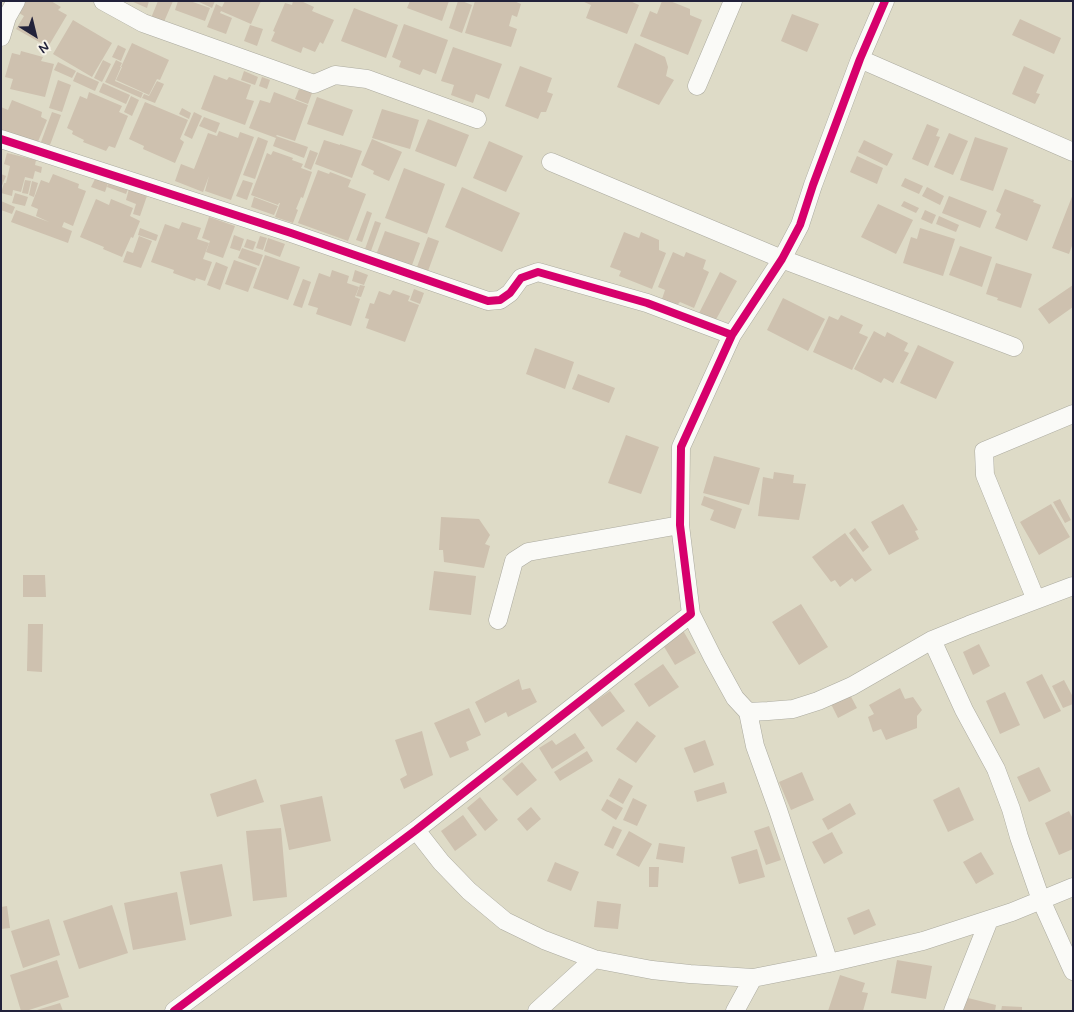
<!DOCTYPE html>
<html>
<head>
<meta charset="utf-8">
<style>
	body { margin:0 }
	#map { position:relative; width:1074px; height:1012px; overflow:hidden; background:#dedbc7; font-family:Mynerve,sans-serif }
	canvas { display:block }
	.frame { position:absolute; inset:0; border:2px solid #22223b; pointer-events:none }
	.north { position:absolute; left:10px; top:10px; width:50px; height:50px; -webkit-text-stroke:4px #f7f3e8; paint-order:stroke; rotate:144deg; font-size:14px; font-weight:700; line-height:20px; text-align:center; color:#22223b }
	.north::after { content:''; display:block; margin:auto; width:18px; height:22px; background:#22223b; clip-path:polygon(50% 0,100% 100%,50% 72%,0 100%) }
</style>
</head>
<body>
<div id="map">
<canvas width="1074" height="1012"></canvas>
<div class="frame"></div>
<div class="north">N</div>
</div>
<script>
const context = document.querySelector('canvas').getContext('2d');
context.lineJoin = 'round';
function paint(path, color) { context.fillStyle = color; context.fill(path, 'evenodd'); }
const shape = rows => new Path2D(rows.map(r => 'M' + r).join(''));
function stroke(path, color, width, dash) { context.strokeStyle = color; context.lineWidth = width; context.lineCap = dash ? 'butt' : 'round'; context.setLineDash(dash || []); context.stroke(path); }
paint(shape([
	[26,1,51,1,61,7,58,10,67,15,48,47,16,29,24,16,19,13],
	[131,1,149,1,147,8],
	[158,1,173,1,163,24,151,18],
	[178,1,190,1,210,8,205,21,175,10],
	[197,1,215,1,212,8],
	[225,1,261,1,251,24,221,11,220,13,232,18,226,34,207,27,216,4,222,7],
	[293,1,301,1,314,7,312,11,334,20,323,44,320,42,315,52,303,47,301,53,271,41,275,32,273,31,285,3,292,5],
	[410,1,449,1,442,21,407,8],
	[458,1,462,1,472,5,462,33,449,28],
	[475,1,514,1,521,4,517,17,512,15,509,26,517,29,511,47,465,33],
	[582,1,630,1,639,5,627,34,586,18,591,5],
	[662,1,670,1,690,9,690,15,702,20,688,55,640,36,650,11,657,14],
	[354,8,398,25,386,58,341,41],
	[792,14,819,24,807,52,781,41],
	[1020,19,1061,38,1054,54,1012,35],
	[73,20,112,43,92,77,53,54],
	[404,24,448,40,436,74,423,69,420,75,399,67,401,61,392,57],
	[250,25,263,29,257,46,244,41],
	[132,43,169,60,160,80,157,79,149,95,116,80,122,67,121,67],
	[635,43,665,57,668,67,666,76,674,80,659,105,617,87],
	[118,45,126,49,121,61,112,57],
	[453,47,502,64,489,99,476,94,473,103,451,95,454,85,441,81],
	[21,51,43,57,41,61,54,64,45,97,10,89,13,79,5,77,12,53,20,55],
	[103,60,111,64,102,82,94,78],
	[116,60,122,63,120,67,121,67,115,81,143,93,141,98,105,82],
	[58,62,76,71,72,78,54,70],
	[520,66,552,78,547,92,553,94,546,112,541,112,538,119,505,106],
	[1024,66,1044,75,1036,93,1040,94,1035,104,1012,94],
	[244,71,258,77,255,85,241,80],
	[77,72,99,82,95,91,73,81],
	[214,75,227,80,229,77,251,85,246,99,254,101,245,125,201,109],
	[262,77,270,80,267,89,259,86],
	[58,80,71,85,62,112,49,108],
	[157,81,164,84,155,103,142,98,144,94,149,96],
	[103,83,130,95,126,104,99,92],
	[299,89,312,93,308,104,295,99],
	[89,92,122,106,119,112,128,116,115,148,109,146,106,151,83,142,84,140,72,134,73,131,67,128,80,96,87,99],
	[274,92,308,105,295,141,277,135,276,136,308,147,304,158,273,146,276,138,249,128,260,100,270,103],
	[131,96,139,100,132,116,124,112],
	[317,97,353,110,343,136,307,124],
	[12,100,42,112,41,117,47,120,37,144,1,130,1,107,8,110],
	[145,102,188,120,180,139,184,142,175,163,143,149,144,146,129,139],
	[182,108,191,113,189,119,179,114],
	[382,109,419,120,410,149,372,138],
	[52,112,61,115,50,145,41,142],
	[194,112,202,116,192,139,184,135],
	[204,117,220,123,216,133,199,126],
	[428,119,469,135,456,167,415,151],
	[927,124,939,129,936,136,940,137,928,166,912,159],
	[219,131,238,138,240,132,254,137,231,200,205,191,209,176,203,192,175,181,181,164,194,169,208,133,217,136],
	[949,133,968,141,953,175,934,167],
	[258,137,268,141,255,179,243,175],
	[975,137,1008,148,993,191,960,180],
	[372,139,402,152,389,181,373,174,374,171,361,165],
	[324,140,340,145,340,144,362,151,352,178,315,164],
	[864,140,893,154,887,166,858,152],
	[489,141,523,156,506,192,473,178],
	[310,150,318,153,311,170,304,167],
	[273,151,293,158,292,160,303,164,301,168,312,172,303,198,301,197,296,209,298,210,293,223,275,217,280,203,279,203,278,205,251,195,267,153,271,155],
	[7,153,36,160,35,165,42,167,41,173,35,171,33,179,25,177,21,192,13,190,12,196,1,193,4,183,6,183,10,166,4,164],
	[857,156,883,168,877,184,850,172],
	[404,168,445,184,427,234,385,218],
	[318,170,329,174,330,172,351,180,348,187,366,194,348,241,298,223],
	[1,174,6,176,1,188],
	[53,174,79,184,78,188,86,191,73,226,64,222,62,227,72,231,68,243,11,222,16,210,49,222,36,216,38,209,31,206,41,180,49,183],
	[905,178,923,186,919,194,901,186],
	[95,179,108,183,105,192,91,187],
	[25,180,31,181,28,194,22,193],
	[243,180,253,183,247,200,236,196],
	[32,181,38,183,34,197,29,195],
	[109,182,128,189,126,194,107,187],
	[462,187,520,213,502,252,445,227],
	[927,187,944,196,940,205,922,196],
	[129,189,147,196,140,216,133,214,136,204,126,200],
	[1005,189,1034,200,1033,202,1041,205,1027,241,995,228,1001,214,996,211],
	[15,193,28,197,25,206,12,203],
	[1073,194,1073,243,1069,254,1052,248],
	[949,196,987,211,980,228,942,213],
	[254,197,278,206,274,215,251,207],
	[96,199,109,205,111,199,133,208,130,216,140,221,133,238,131,237,122,257,103,249,104,247,80,237],
	[1,201,15,207,12,214,1,210],
	[904,201,919,208,916,213,901,206],
	[878,204,913,220,896,254,861,237],
	[925,210,936,215,932,224,921,219],
	[367,211,372,213,362,242,356,240],
	[939,216,959,225,956,232,936,224],
	[209,217,235,226,223,258,206,252,210,241,202,238],
	[375,221,381,223,371,251,365,249],
	[182,222,201,228,197,239,209,243,203,259,212,262,205,281,196,278,195,281,173,273,174,270,151,262,165,224,179,229],
	[140,228,158,235,156,241,138,235],
	[920,228,955,239,943,276,903,263,911,237,917,239],
	[385,231,420,243,411,268,376,255],
	[624,232,639,238,641,232,659,240,659,250,666,253,652,289,619,276,621,271,610,267],
	[234,235,244,239,240,251,230,248],
	[139,236,152,241,141,268,123,262,127,251,133,253],
	[260,236,267,238,263,250,256,248],
	[428,237,439,241,428,271,417,267],
	[268,238,285,244,280,257,264,251],
	[247,239,256,242,253,250,244,247],
	[960,246,992,257,982,287,949,275],
	[242,248,263,255,259,266,238,258],
	[673,252,684,257,686,252,706,260,703,269,709,272,694,308,680,302,677,305,662,299,665,290,658,287],
	[265,255,300,267,288,300,253,288],
	[234,260,257,268,248,292,225,284],
	[216,262,228,267,220,290,207,285],
	[996,263,1032,274,1021,308,997,300,998,298,986,294],
	[332,270,349,276,347,283,359,287,355,297,360,299,351,326,316,314,318,308,308,305,319,273,330,277],
	[355,270,368,275,364,285,352,281],
	[720,272,737,281,713,325,697,317],
	[303,279,311,282,302,308,293,305],
	[360,285,365,286,361,297,356,296],
	[1073,285,1073,307,1049,324,1038,309],
	[414,289,424,293,420,304,410,300],
	[393,290,410,296,408,301,419,305,405,342,366,328,369,319,365,318,370,303,374,304,379,291,390,295],
	[783,298,825,319,808,351,767,330],
	[841,315,863,325,859,333,868,337,852,370,813,352,829,316,838,320],
	[874,331,885,337,887,332,908,343,904,351,909,353,893,383,884,378,881,383,854,369],
	[918,345,954,362,936,399,900,383],
	[535,348,574,362,565,389,526,374],
	[578,374,615,388,609,403,572,389],
	[626,435,659,447,641,494,608,483],
	[714,456,760,468,749,505,703,493],
	[774,472,794,475,793,483,806,484,799,520,758,516,763,477,773,479],
	[704,496,742,509,735,529,710,520,714,510,701,505],
	[1060,499,1071,520,1065,523,1053,502],
	[903,504,918,530,915,531,919,539,889,555,871,522],
	[1051,504,1070,537,1039,555,1020,522],
	[441,517,479,519,490,535,485,544,490,546,484,568,444,562,443,550,439,550],
	[855,528,869,547,863,552,849,533],
	[845,533,872,570,855,582,852,578,840,587,835,580,831,582,812,557],
	[434,571,476,576,471,615,429,610],
	[23,575,45,575,46,597,23,597],
	[801,604,828,647,799,665,772,622],
	[28,624,43,624,42,672,27,671],
	[681,627,696,653,675,665,660,640],
	[979,644,990,666,973,675,963,652],
	[663,664,679,687,649,707,634,684],
	[1042,674,1061,711,1044,719,1026,682],
	[519,679,522,690,530,688,537,702,508,717,506,712,485,723,475,702],
	[1064,680,1073,697,1073,704,1063,708,1052,686],
	[900,688,905,699,913,697,922,710,917,716,917,728,886,740,881,729,873,732,868,717,874,714,869,705],
	[610,691,625,711,602,727,587,707],
	[848,691,857,708,838,718,829,700],
	[1005,692,1020,725,1000,734,986,701],
	[469,708,481,735,466,742,469,750,450,758,434,723],
	[637,721,656,736,636,763,616,749],
	[422,731,433,775,404,789,400,779,407,775,395,740],
	[575,733,585,748,552,769,539,748,552,740,556,745],
	[705,740,714,765,694,773,684,748],
	[587,751,593,761,560,781,554,772],
	[522,762,537,780,517,796,502,779],
	[1039,767,1051,791,1029,802,1017,777],
	[802,772,814,800,791,810,779,782],
	[619,778,633,786,623,804,609,796],
	[256,779,264,802,217,817,210,794],
	[724,782,727,793,697,802,694,791],
	[959,787,974,820,948,832,933,800],
	[322,796,331,841,289,850,280,805],
	[480,797,498,820,485,831,467,808],
	[633,798,647,805,637,826,623,820],
	[607,799,623,808,616,820,601,810],
	[850,803,856,814,828,830,822,819],
	[531,807,541,819,527,831,517,819],
	[1069,811,1073,819,1073,849,1059,855,1045,823],
	[463,815,477,835,455,851,441,831],
	[613,826,622,830,613,849,604,845],
	[769,826,781,860,766,865,754,831],
	[281,828,287,897,253,901,246,831],
	[629,831,652,844,639,867,616,855],
	[832,832,843,853,824,864,812,842],
	[659,843,685,847,683,863,656,859],
	[757,849,765,877,739,884,731,857],
	[981,852,994,874,976,884,963,862],
	[555,862,579,872,571,891,547,881],
	[222,864,232,916,190,925,180,872],
	[649,867,659,867,658,887,649,887],
	[177,892,186,940,133,950,124,903],
	[597,901,621,904,618,929,594,927],
	[112,905,128,953,79,969,63,921],
	[7,906,10,928,1,929,1,907],
	[869,909,876,925,854,935,847,918],
	[49,919,60,955,23,968,11,931],
	[57,960,69,997,26,1011,21,1011,10,975],
	[897,960,932,966,926,999,891,993],
	[840,975,865,983,862,992,868,993,863,1011,828,1011],
	[964,997,996,1005,995,1011,961,1011],
	[60,1003,63,1011,37,1011,37,1010],
	[1002,1006,1022,1007,1022,1011,1001,1011]
]), '#cec1af');
const minor = shape([
	[103,1,143,23,314,84,335,75,367,79,477,119],
	[1,37,7,17,16,1],
	[860,59,1073,152],
	[697,86,733,1],
	[1,139,291,233,488,301,500,300,510,293,521,278,538,272,647,303,732,335],
	[551,162,782,259,1014,347],
	[1036,600,985,475,984,451,1073,414],
	[691,614,713,658,735,698,748,712,755,746,778,810,829,963],
	[498,620,514,561,528,552,680,525],
	[932,640,964,710,996,769,1011,809,1019,837,1041,900,1073,971],
	[748,712,768,711,793,709,818,701,852,686,932,640,969,625,1073,586],
	[416,830,441,862,469,891,505,921,544,940,594,959,652,970,690,974,753,978,829,963,923,941,1012,912,1073,887],
	[174,1011,416,830,691,614,680,525,681,447,732,335,782,259,800,225,813,185,860,59,885,1],
	[537,1011,594,959],
	[735,1011,753,978],
	[953,1011,989,920]
]);
stroke(minor, '#abaa9f', 19);
stroke(minor, '#fafaf7', 18);
stroke(shape([
	[1,139,291,233,488,301,500,300,510,293,521,278,538,272,647,303,732,335],
	[174,1011,416,830,691,614,680,525,681,447,732,335,782,259,800,225,813,185,860,59,885,1]
]), '#d6006c', 8);
</script>
</body>
</html>
